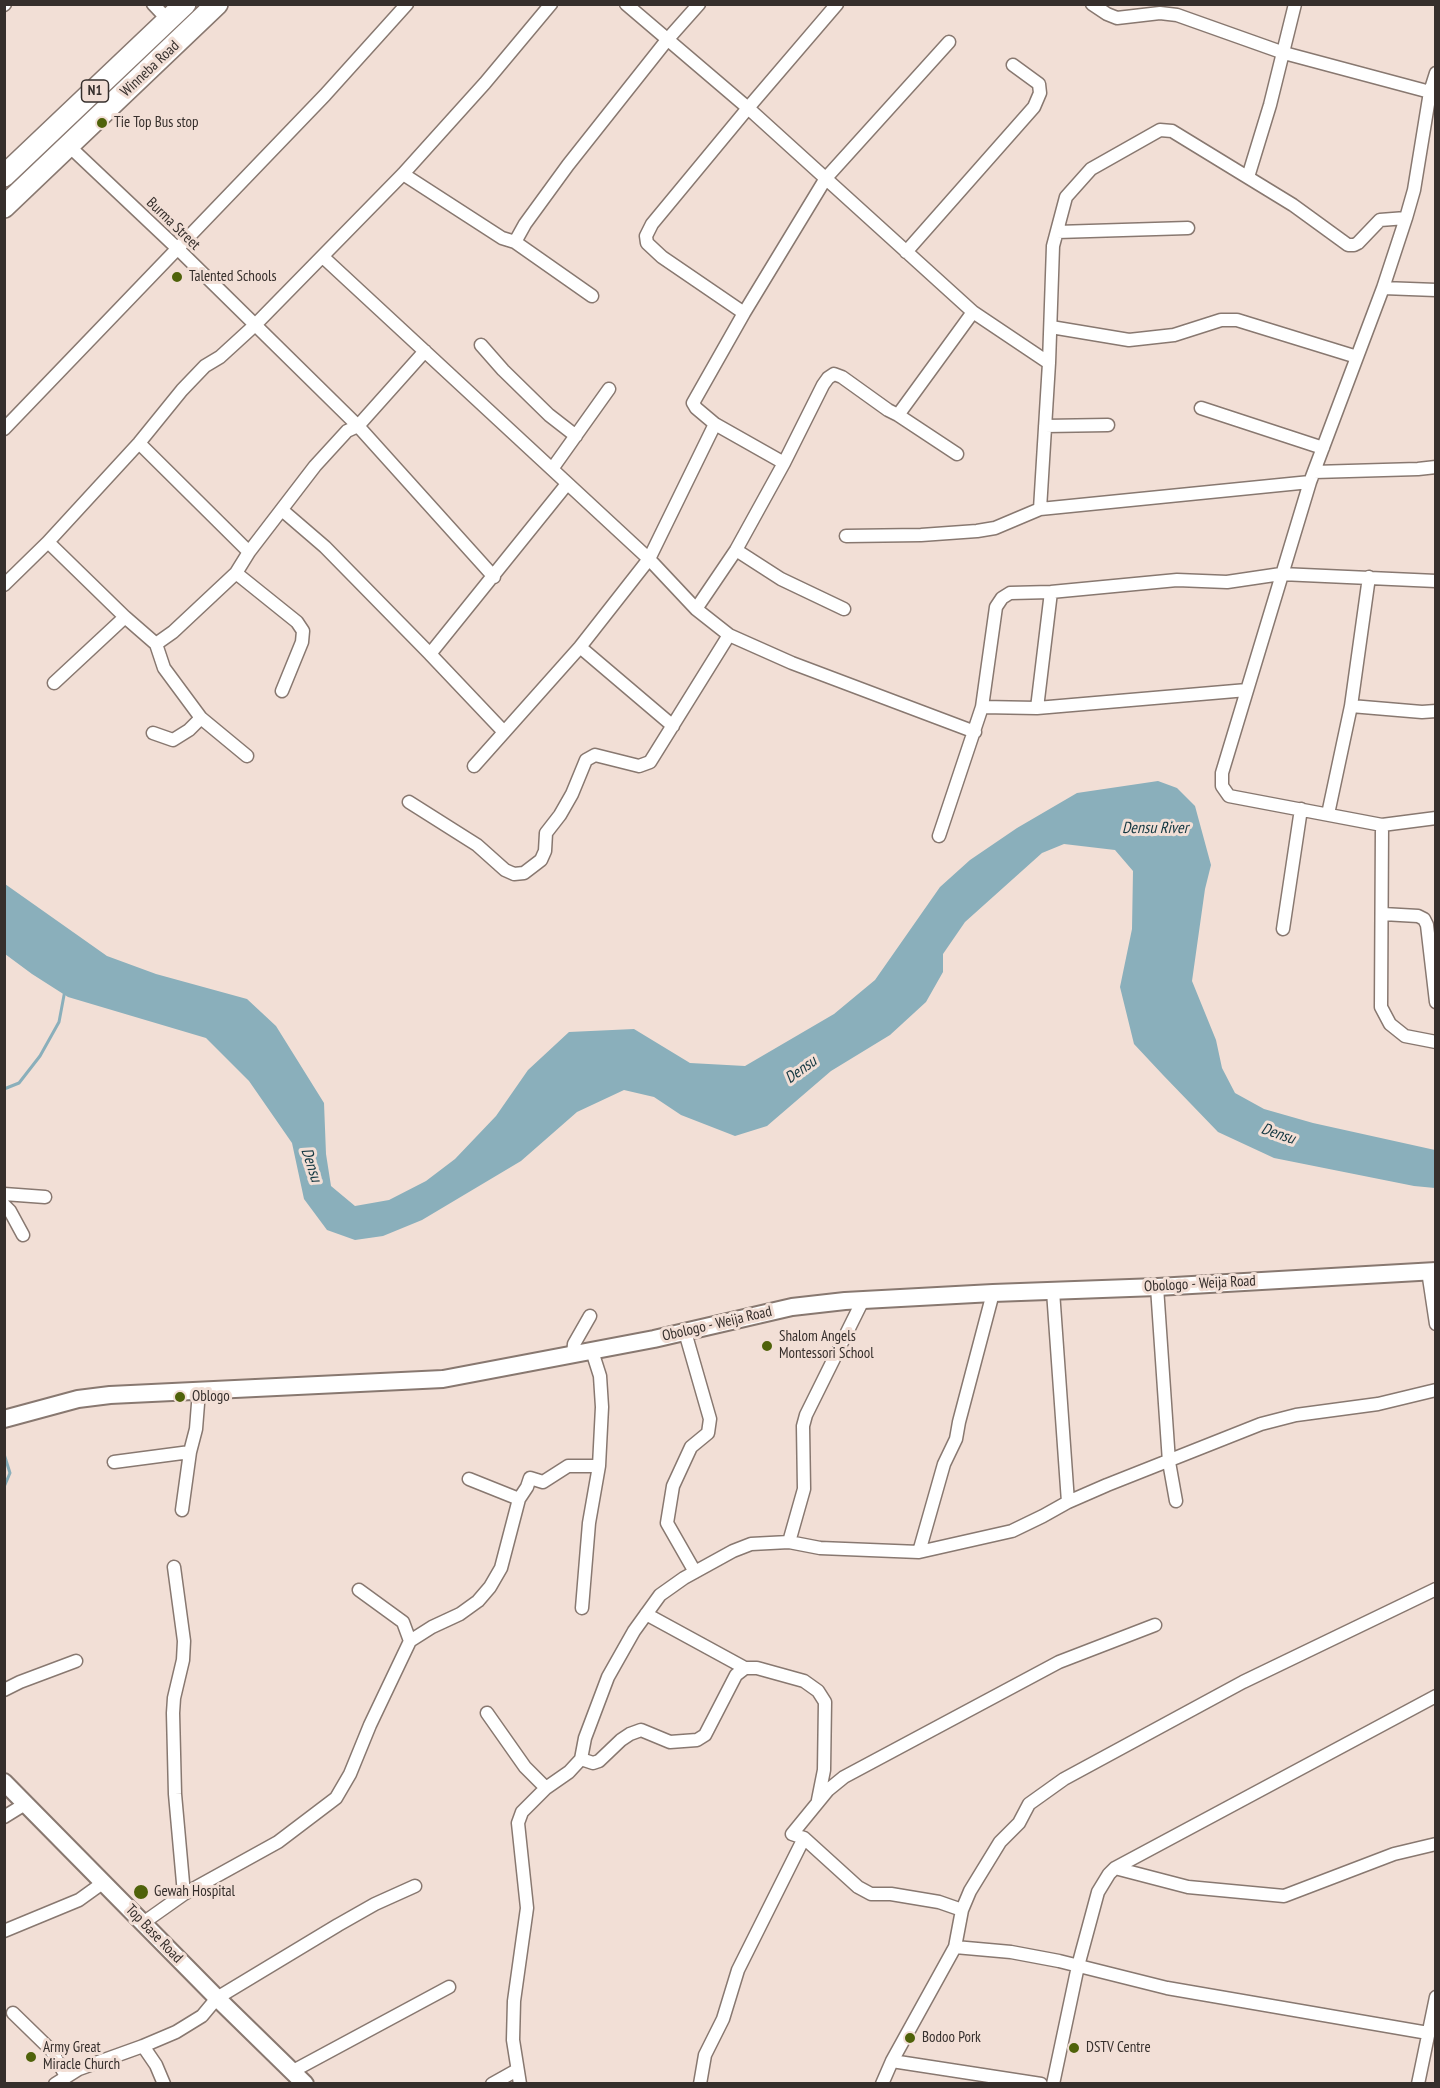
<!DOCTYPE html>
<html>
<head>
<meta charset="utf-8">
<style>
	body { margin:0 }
	#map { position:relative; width:1440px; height:2088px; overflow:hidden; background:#f2dfd6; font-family:"PT Sans Narrow",sans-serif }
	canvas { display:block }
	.frame { position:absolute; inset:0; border:6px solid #362f2c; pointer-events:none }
</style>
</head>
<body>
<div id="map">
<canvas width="1440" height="2088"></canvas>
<div class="frame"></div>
</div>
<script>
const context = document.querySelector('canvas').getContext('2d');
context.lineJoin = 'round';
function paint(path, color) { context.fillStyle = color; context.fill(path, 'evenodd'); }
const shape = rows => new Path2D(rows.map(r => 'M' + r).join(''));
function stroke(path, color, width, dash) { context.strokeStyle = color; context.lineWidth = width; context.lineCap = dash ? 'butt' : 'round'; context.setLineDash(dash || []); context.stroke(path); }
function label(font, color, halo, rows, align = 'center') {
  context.font = font + ' "PT Sans Narrow",sans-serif'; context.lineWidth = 6; context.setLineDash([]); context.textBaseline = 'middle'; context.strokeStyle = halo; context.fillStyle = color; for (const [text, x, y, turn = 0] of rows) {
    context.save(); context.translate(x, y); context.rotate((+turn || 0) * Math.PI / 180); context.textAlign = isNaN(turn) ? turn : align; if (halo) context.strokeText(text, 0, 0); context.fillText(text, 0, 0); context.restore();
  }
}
paint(shape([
	[1158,781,1177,788,1195,806,1211,865,1205,889,1192,981,1216,1040,1222,1068,1235,1093,1264,1109,1313,1123,1435,1150,1435,1188,1414,1186,1274,1158,1218,1132,1163,1075,1134,1044,1120,987,1132,929,1133,871,1115,850,1064,844,1042,853,965,922,943,954,943,972,926,1002,890,1035,831,1071,767,1126,735,1136,681,1115,654,1097,624,1090,577,1112,521,1161,422,1220,383,1236,355,1240,327,1230,304,1199,292,1143,249,1081,206,1038,68,997,32,974,5,954,5,884,107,956,156,974,247,999,276,1026,324,1103,326,1154,331,1186,355,1206,389,1200,426,1181,455,1159,496,1116,528,1070,569,1032,634,1029,690,1063,745,1066,834,1014,875,980,940,887,970,860,1017,828,1077,793]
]), '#8aafbb');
stroke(shape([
	[4,1089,19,1083,40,1056,59,1022,65,990],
	[4,1454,10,1473,4,1487]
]), '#8aafbb', 3);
const street = shape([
	[153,4,169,21],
	[626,4,748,108,973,312,1049,363],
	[1092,4,1107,14,1117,18,1160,13,1177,15,1284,53,1430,92],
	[4,5,5,4],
	[1436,73,1430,92,1414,190,1406,218,1383,288,1310,482,1222,773,1222,786,1229,796,1382,825,1436,818],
	[69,146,178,249,358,426,494,577],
	[403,174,502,238,515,242,525,224,568,165,667,40,699,4],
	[1248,177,1270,105,1295,4],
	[1057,232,1188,228],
	[515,242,592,296],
	[906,252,1034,107,1040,93,1039,84,1013,65],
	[323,257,649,559,696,609,729,635,792,663,975,732],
	[1383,288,1436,290],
	[744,313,662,257,647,243,646,236,652,224,748,108,837,4],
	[1051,327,1129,340,1174,335,1221,320,1237,320,1357,357],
	[481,345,503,370,549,415,576,436],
	[1201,408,1323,448],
	[898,415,973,312],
	[715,424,784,463],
	[1045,426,1108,425],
	[4,429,325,95,407,4],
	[139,443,249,552],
	[552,469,609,389],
	[1314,472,1418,469,1436,467],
	[1040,509,1049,363,1053,246,1066,197,1091,169,1160,130,1172,131,1293,205,1348,245,1354,245,1358,243,1380,220,1406,218],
	[282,510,325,547,430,654,567,484],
	[846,536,921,535,977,531,995,528,1040,509,1310,482],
	[48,542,125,617,156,644,164,668,201,718,247,756],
	[736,550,781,579,844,609],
	[4,585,48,542,139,443,182,390,205,366,220,357,255,325,403,174,485,83,551,4],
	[696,609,736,550,784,463,823,385,828,378,834,374,842,377,888,410,898,415,957,454],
	[156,644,173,632,236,573],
	[580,647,673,726],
	[430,654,504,732],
	[54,683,125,617],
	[282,691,302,642,303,631,297,622,236,573,249,552,315,466,347,431,358,426,425,351],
	[1351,706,1422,712,1436,711],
	[982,707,1037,708,1247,690],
	[1037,708,1051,592],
	[153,733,173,740,189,730,201,718],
	[474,766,580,647,649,559,715,424,696,408,693,403,744,313,826,178,949,42],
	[409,802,477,845,505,870,514,874,524,873,541,860,545,851,546,833,560,815,572,794,586,760,595,755,639,766,650,762,729,635],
	[1328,814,1351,706,1369,577],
	[1382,825,1381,1007,1390,1024,1405,1036,1436,1042],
	[939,836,982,707,996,607,1002,598,1010,593,1051,592,1177,580,1227,582,1281,574,1436,581],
	[1383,914,1418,916,1424,919,1427,925,1436,1002],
	[1283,929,1301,809],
	[4,1194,45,1197],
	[4,1205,10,1211,23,1235],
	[1428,1271,1436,1324],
	[1157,1287,1169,1462,1176,1501],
	[1053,1291,1068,1502],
	[685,1332,710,1419,708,1433,691,1447,673,1486,667,1523,695,1572],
	[573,1355,574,1344,590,1316],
	[114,1462,190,1452],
	[469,1479,519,1499],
	[182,1510,190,1452,196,1429,199,1391],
	[789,1542,804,1489,803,1426,806,1415,863,1300],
	[919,1552,944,1464,956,1439,959,1422,993,1293],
	[174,1567,184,1641,183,1660,174,1698,173,1713,175,1794,184,1894],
	[359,1590,403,1622,410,1641],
	[582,1608,589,1523,599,1466,602,1407,600,1376,592,1351],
	[646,1614,745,1668],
	[4,1690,20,1682,76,1661],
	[487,1713,525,1767,546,1788],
	[581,1759,593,1763,599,1761,621,1740,630,1734,641,1730,670,1742,697,1740,705,1735,736,1675,745,1668,757,1668,804,1681,818,1691,825,1702,824,1770,818,1800],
	[4,1817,25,1804],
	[1115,1868,1188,1887,1284,1896,1394,1854,1436,1844],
	[962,1910,939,1902,891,1894,871,1894,858,1887,804,1838,792,1834,828,1790,844,1777,1059,1662,1155,1625],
	[143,1923,184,1894,278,1842,336,1798,350,1774,370,1725,410,1641,432,1627,460,1614,478,1601,490,1587,501,1568,519,1499,527,1487,530,1478,543,1482,568,1466,599,1466],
	[4,1931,79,1900,104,1882],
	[955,1947,1011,1952,1059,1961,1167,1988,1428,2033],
	[13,2013,51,2050,66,2076],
	[892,2061,1041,2084],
	[293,2071,449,1987],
	[55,2084,79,2069,143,2046],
	[164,2084,156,2065,143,2046,176,2032,202,2016,217,1998,338,1925,375,1904,415,1886],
	[492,2084,517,2070],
	[520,2084,513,2040,514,2001,527,1908,518,1823,522,1812,546,1788,569,1772,581,1759,585,1738,608,1677,634,1631,660,1595,684,1578,733,1551,751,1544,789,1542,820,1548,919,1552,1012,1531,1043,1516,1068,1502,1107,1485,1261,1424,1296,1415,1378,1404,1436,1390],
	[700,2084,705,2055,723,2019,738,1970,804,1838],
	[882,2084,892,2061,955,1947,962,1910,970,1891,1000,1842,1019,1823,1029,1804,1064,1779,1243,1682,1436,1589],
	[1053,2084,1078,1966,1098,1892,1109,1874,1115,1868,1436,1696],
	[1418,2084,1436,1997]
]);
const secondary = shape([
	[4,1419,78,1399,110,1395,443,1379,654,1339,792,1307,845,1301,993,1293,1157,1287,1436,1271],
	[4,1782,217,1998,305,2084]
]);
const highway = shape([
	[4,176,185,4],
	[4,207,217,4]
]);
stroke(street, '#887870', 15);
stroke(secondary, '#887870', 20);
stroke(highway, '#887870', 24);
stroke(street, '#fff', 12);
stroke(secondary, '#fff', 16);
stroke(highway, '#fff', 21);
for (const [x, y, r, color] of [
	[102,123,6,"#4f620a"],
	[177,277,6,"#4f620a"],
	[767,1346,6,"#4f620a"],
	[180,1397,6,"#4f620a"],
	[141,1892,8,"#4f620a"],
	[910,2038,6,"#4f620a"],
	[1074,2048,6,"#4f620a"],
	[31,2057,6,"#4f620a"]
]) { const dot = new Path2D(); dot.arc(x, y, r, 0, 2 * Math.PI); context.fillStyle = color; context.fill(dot); stroke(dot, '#f2dfd6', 2); }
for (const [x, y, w] of [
	[95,91,27]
]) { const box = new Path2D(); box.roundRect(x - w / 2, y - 11, w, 22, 4.5); context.fillStyle = '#f2dfd6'; context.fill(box); stroke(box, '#362f2c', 1.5); }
label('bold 14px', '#362f2c', null, [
	["N1",95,91]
]);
label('15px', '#362f2c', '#f2dfd6', [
	["Winneba Road",150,69,-43],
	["Burma Street",173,224,44],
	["Obologo - Weija Road",1200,1284,-3],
	["Obologo - Weija Road",717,1324,-13],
	["Top Base Road",154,1934,46]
]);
label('15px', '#362f2c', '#f2dfd6', [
	["Tie Top Bus stop",114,123],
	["Talented Schools",189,277],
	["Shalom Angels",779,1337],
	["Montessori School",779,1354],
	["Oblogo",192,1397],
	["Gewah Hospital",154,1892],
	["Bodoo Pork",922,2038],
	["Army Great",43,2048],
	["Miracle Church",43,2065],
	["DSTV Centre",1086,2048]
], 'left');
label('italic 16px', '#133741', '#f2dfd6', [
	["Densu River",1155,828],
	["Densu",801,1070,-36],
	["Densu",1278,1134,19],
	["Densu",311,1165,72]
]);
</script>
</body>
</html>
